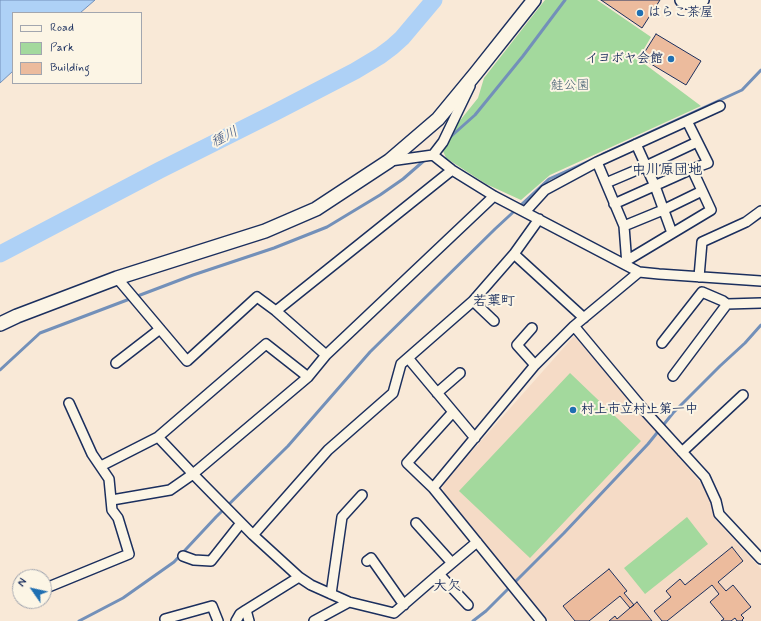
<!DOCTYPE html>
<html>
<head>
<meta charset="utf-8">
<style>
	body { margin:0 }
	#map { position:relative; width:761px; height:621px; overflow:hidden; background:#f9e9d7; font-family:Mynerve,sans-serif }
	canvas { display:block }
	.legend { position:absolute; left:12px; top:12px; width:130px; height:72px; box-sizing:border-box; background:#fcf5e5; border:1px solid #a2a6af; margin:0; padding:5px 7px; list-style:none; font-size:12px; color:#1b2f5e }
	.legend li { display:flex; align-items:center; gap:8px; height:20px }
	.legend b { width:20px; border:1px solid #a2a6af }
	.north { position:absolute; left:12px; top:569px; width:40px; height:40px; box-sizing:border-box; background:#fcf5e5; border:1px solid #a2a6af; border-radius:50%; rotate:304deg; font-size:11px; font-weight:700; line-height:16px; text-align:center; color:#1b2f5e }
	.north::after { content:''; display:block; margin:auto; width:14px; height:18px; background:#1f6fb2; clip-path:polygon(50% 0,100% 100%,50% 72%,0 100%) }
</style>
</head>
<body>
<div id="map">
<canvas width="761" height="621"></canvas>
<ul class="legend">
<li><b style="height:5px;background:#fcf5e5"></b>Road</li>
<li><b style="height:11px;background:#a3d99d"></b>Park</li>
<li><b style="height:11px;background:#ecbb9d"></b>Building</li>
</ul>
<div class="north">N</div>
</div>
<script>
const context = document.querySelector('canvas').getContext('2d');
context.lineJoin = 'round';
function paint(path, color) { context.fillStyle = color; context.fill(path, 'evenodd'); }
const shape = rows => new Path2D(rows.map(r => 'M' + r).join(''));
function stroke(path, color, width, dash) { context.strokeStyle = color; context.lineWidth = width; context.lineCap = dash ? 'butt' : 'round'; context.setLineDash(dash || []); context.stroke(path); }
function label(font, color, halo, rows, align = 'center') {
  context.font = font + ' Mynerve,"Klee One",sans-serif'; context.lineWidth = 4; context.setLineDash([]); context.textBaseline = 'middle'; context.strokeStyle = halo; context.fillStyle = color; for (const [text, x, y, turn = 0] of rows) {
    context.save(); context.translate(x, y); context.rotate((+turn || 0) * Math.PI / 180); context.textAlign = isNaN(turn) ? turn : align; if (halo) context.strokeText(text, 0, 0); context.fillText(text, 0, 0); context.restore();
  }
}
paint(shape([
	[574,336,701,483,713,504,716,520,761,569,761,621,549,621,445,495,442,485]
]), '#f5dbc6');
paint(shape([
	[545,0,597,0,651,37,638,59,701,106,550,175,521,200,486,184,446,158,443,151,450,133,478,98,484,78],
	[570,373,641,441,530,558,459,491],
	[687,517,708,544,645,594,624,568]
]), '#a3d99d');
const water = shape([
	[0,0,95,0,80,13,13,13,13,71,0,83,0,0]
]);
paint(water, '#aed1f6');
stroke(water, '#7390b9', 1);
stroke(shape([
	[448,139,475,115,523,56,565,0],
	[603,154,742,90,761,70],
	[0,370,40,333,193,275,274,248,327,227,380,195,403,179,426,159],
	[79,621,123,598,174,562,216,517,288,446,370,352,495,229,549,179,598,157],
	[473,621,486,611,564,533,648,444,673,413,720,366,745,343,761,325]
]), '#7390b9', 3);
stroke(shape([
	[0,254,160,170,274,113,355,71,380,56,392,47,402,38,434,0]
]), '#aed1f6', 17);
const building = shape([
	[601,0,660,0,642,28,601,0],
	[656,34,701,61,686,85,641,58,656,34],
	[732,547,743,561,718,582,726,591,733,585,751,607,741,615,744,618,742,620,743,621,737,621,735,618,731,621,721,621,724,619,710,602,719,594,712,585,667,621,662,621,654,611,671,597,666,591,680,579,685,585,732,547],
	[609,569,627,591,624,593,634,605,630,608,620,596,589,621,575,621,563,606,609,569],
	[637,602,652,621,609,621,615,616,617,619,637,602]
]);
paint(building, '#ecbb9d');
stroke(building, '#1b2f5e', 1);
const street = shape([
	[687,121,708,163,692,169],
	[636,144,655,186,672,233],
	[433,155,452,170,494,196,639,272,659,274,761,281],
	[390,161,433,155,443,142,470,86],
	[597,162,624,226,627,265],
	[606,183,646,166,697,142],
	[614,204,692,169,711,210,626,261],
	[525,212,545,190,597,162,720,106],
	[624,226,663,210,702,191],
	[514,254,584,318],
	[699,277,702,242,746,222,761,211],
	[117,278,187,361,257,297,276,311,452,170],
	[473,301,494,321],
	[276,311,326,355],
	[574,326,644,410,705,477,716,501,719,514,761,559],
	[532,328,517,345,535,365],
	[662,343,702,292,723,301,727,304],
	[408,358,475,438],
	[116,363,160,329],
	[673,376,727,304,761,303],
	[437,393,460,373],
	[158,437,193,474,253,535,299,577,311,585,349,602,394,613,439,574,477,542],
	[682,452,743,395],
	[101,466,158,437,266,344,308,377],
	[433,488,407,463,453,412],
	[112,500,170,490,193,474,308,377,326,355,494,196],
	[416,523,452,563],
	[253,535,328,450,393,393,401,364,473,301,514,254,539,219],
	[183,556,194,560,211,561,241,523],
	[367,561,371,558,404,605],
	[439,574,468,605],
	[46,588,129,554,118,518,112,510,109,479,92,454,69,403],
	[331,594,342,517,362,495],
	[246,610,249,621],
	[165,619,212,606,218,621],
	[236,621,240,614,246,610,299,577],
	[314,621,349,602],
	[541,621,433,488,535,365,574,326,639,272]
]);
const secondary = shape([
	[682,0,687,2,697,2,702,0],
	[0,324,17,316,117,278,265,231,316,209,389,161,438,119,476,73,534,0]
]);
stroke(street, '#1b2f5e', 12);
stroke(secondary, '#1b2f5e', 16);
stroke(street, '#fcf5e5', 9);
stroke(secondary, '#fcf5e5', 13);
for (const [x, y, r, color] of [
	[640,13,4,"#1f6fb2"],
	[671,59,4,"#1f6fb2"],
	[573,410,4,"#1f6fb2"]
]) { const dot = new Path2D(); dot.arc(x, y, r, 0, 2 * Math.PI); context.fillStyle = color; context.fill(dot); stroke(dot, '#fcf5e5', 1.5); }
label('bold 13px', '#1b2f5e', '#fcf5e5', [
	["はらこ茶屋",648,13],
	["イヨボヤ会館",663,59,"right"],
	["村上市立村上第一中",581,410]
], 'left');
label('13px', '#3d5a6e', '#fcf5e5', [
	["鮭公園",570,86]
]);
label('italic 14px', '#405884', '#fcf5e5', [
	["種川",225,138,-27]
]);
label('bold 14px', '#1b2f5e', '#fcf5e5', [
	["中川原団地",667,171],
	["若葉町",494,302],
	["大欠",447,587]
]);
</script>
</body>
</html>
